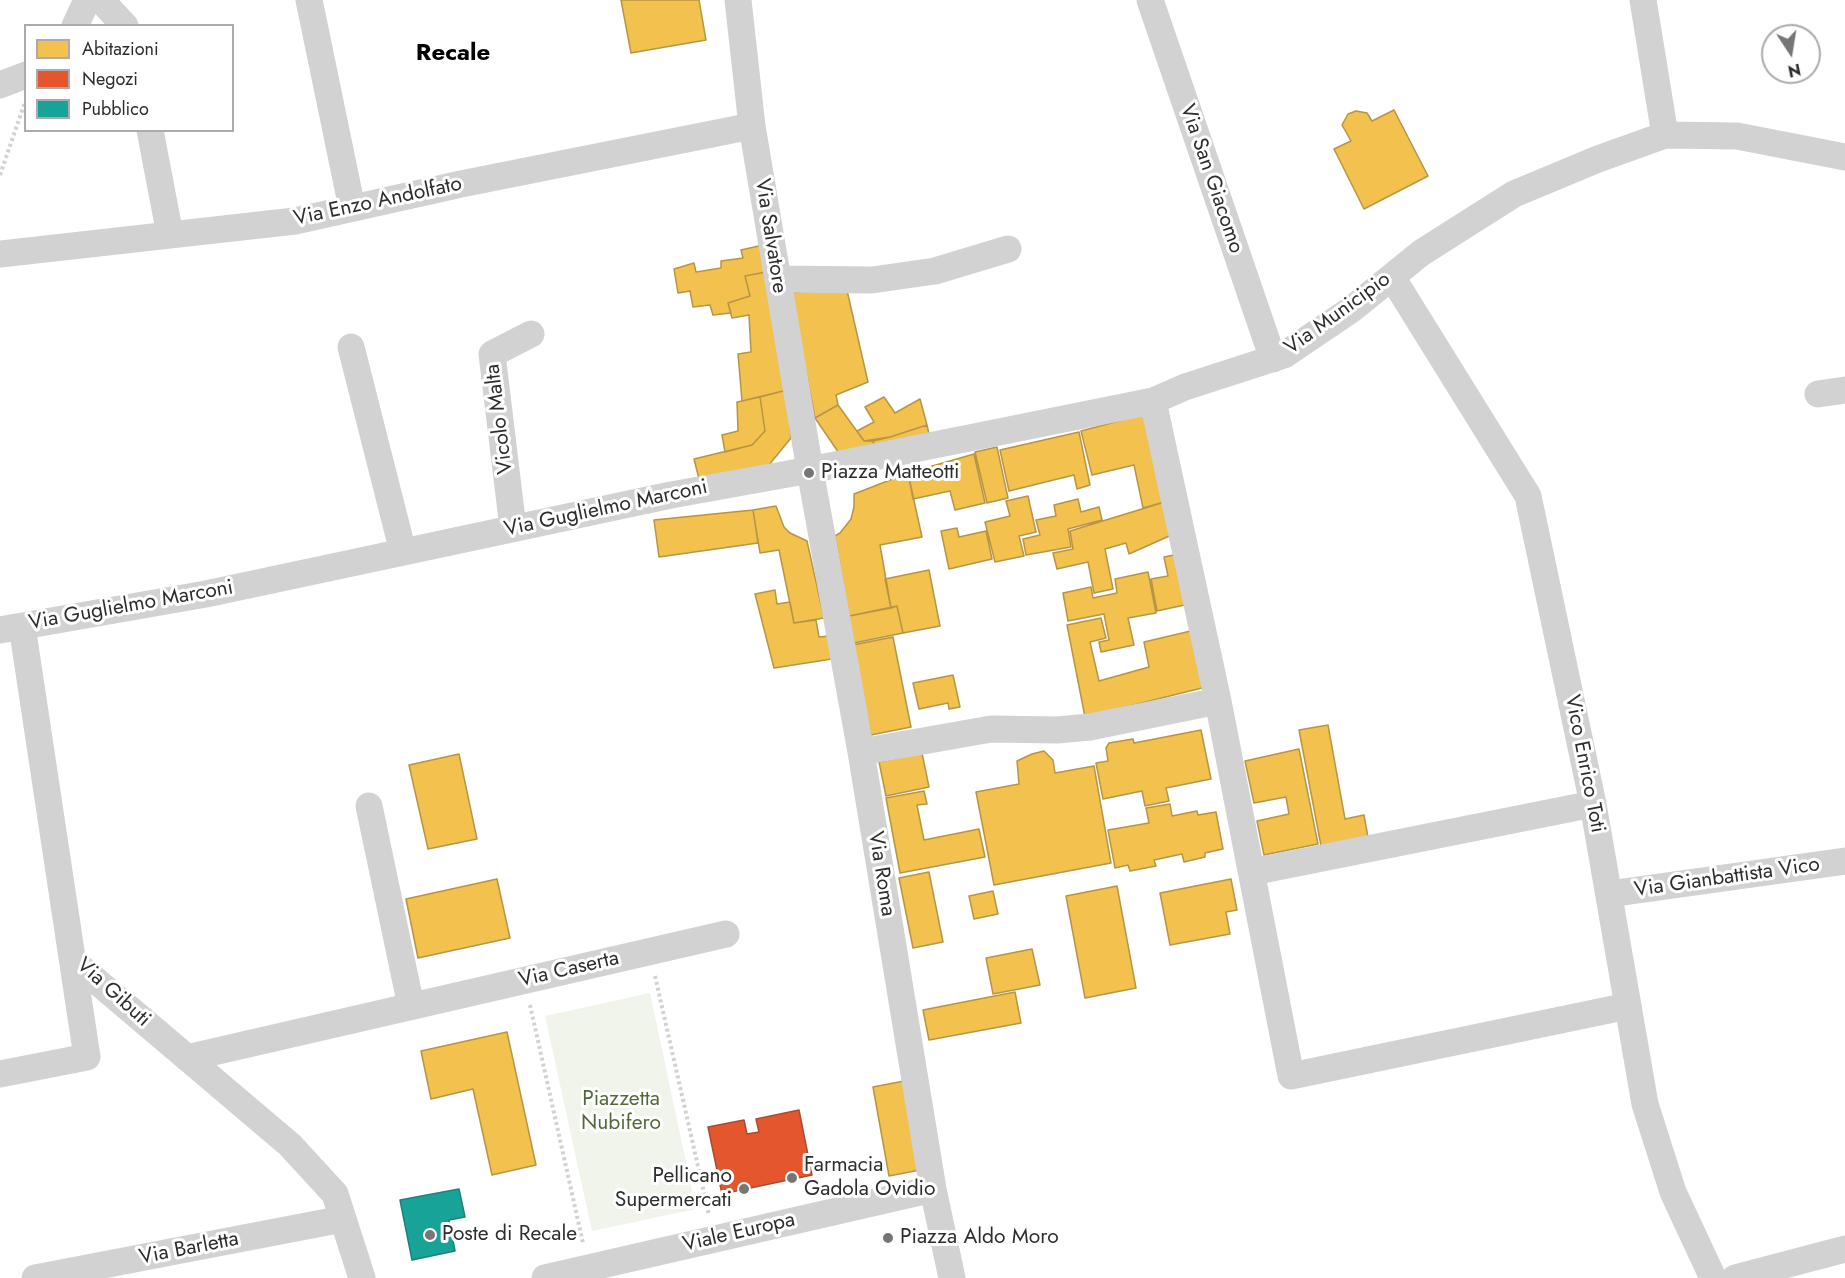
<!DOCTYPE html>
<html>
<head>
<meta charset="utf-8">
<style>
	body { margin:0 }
	#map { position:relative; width:1845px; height:1278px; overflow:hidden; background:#fff; font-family:Jost,sans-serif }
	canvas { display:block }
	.legend { position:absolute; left:24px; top:24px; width:210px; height:108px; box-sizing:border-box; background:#fff; border:2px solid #ababab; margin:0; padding:8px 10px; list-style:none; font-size:18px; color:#2d2d2d }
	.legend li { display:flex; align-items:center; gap:12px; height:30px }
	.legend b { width:30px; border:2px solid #ababab }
	.north { position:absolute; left:1761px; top:24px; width:60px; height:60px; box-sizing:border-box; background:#fff; border:2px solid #ababab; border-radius:50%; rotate:168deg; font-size:16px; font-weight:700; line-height:24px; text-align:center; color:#2d2d2d }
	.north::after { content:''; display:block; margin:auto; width:21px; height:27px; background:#767676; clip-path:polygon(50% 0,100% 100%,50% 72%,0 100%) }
</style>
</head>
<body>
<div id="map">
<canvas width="1845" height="1278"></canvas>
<ul class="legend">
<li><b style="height:16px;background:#f2c14e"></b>Abitazioni</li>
<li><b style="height:16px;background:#e4572e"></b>Negozi</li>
<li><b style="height:16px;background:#17a398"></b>Pubblico</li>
</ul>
<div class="north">N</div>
</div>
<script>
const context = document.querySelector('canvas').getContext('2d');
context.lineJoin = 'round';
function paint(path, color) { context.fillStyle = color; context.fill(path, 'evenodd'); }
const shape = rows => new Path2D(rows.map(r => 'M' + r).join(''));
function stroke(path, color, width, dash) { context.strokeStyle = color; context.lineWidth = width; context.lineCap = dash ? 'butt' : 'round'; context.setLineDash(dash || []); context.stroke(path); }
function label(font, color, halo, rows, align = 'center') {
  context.font = font + ' Jost,sans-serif'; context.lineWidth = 6; context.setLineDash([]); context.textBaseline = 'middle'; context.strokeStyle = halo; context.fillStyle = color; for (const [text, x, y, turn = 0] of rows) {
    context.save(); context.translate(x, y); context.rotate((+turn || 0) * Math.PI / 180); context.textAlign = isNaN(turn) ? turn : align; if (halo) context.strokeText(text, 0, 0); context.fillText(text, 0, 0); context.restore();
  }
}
paint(shape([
	[650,993,696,1209,592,1231,545,1016]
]), '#f1f4ea');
const homes = shape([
	[621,0,699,0,706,40,631,53,621,0],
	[1394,110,1428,176,1364,209,1334,149,1351,141,1342,125,1348,114,1356,111,1367,113,1372,121,1394,110],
	[763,245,771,271,745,276,750,296,728,303,731,313,713,315,710,305,693,307,690,291,678,293,674,269,694,263,696,272,721,268,721,261,743,258,741,250,763,245],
	[771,271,787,390,742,401,738,354,751,352,749,315,732,318,728,303,750,296,745,276,771,271],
	[846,286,868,382,836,395,838,405,815,418,791,293,846,286],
	[787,390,791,438,764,471,700,483,694,459,752,445,765,431,760,397,787,390],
	[760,397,765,431,752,445,725,452,722,435,738,431,737,402,760,397],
	[884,397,895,413,920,399,927,425,890,437,864,441,857,431,874,422,865,407,884,397],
	[838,405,864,441,873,441,876,454,843,459,815,418,838,405],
	[1149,413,1168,501,1143,508,1134,465,1092,475,1081,431,1149,413],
	[927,425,931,443,876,454,873,441,890,437,927,425],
	[1079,432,1090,485,1077,489,1074,475,1009,491,1000,450,1079,432],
	[997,447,1008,498,987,503,975,452,997,447],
	[974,454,985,503,955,510,950,491,913,499,908,473,974,454],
	[908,473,922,537,880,545,891,608,849,616,835,536,840,533,851,519,854,507,854,494,908,473],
	[1028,496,1036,532,1019,536,1024,556,995,562,985,522,1010,516,1006,501,1028,496],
	[1078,499,1081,512,1099,507,1102,520,1068,529,1071,547,1026,555,1023,539,1040,535,1036,520,1056,516,1054,505,1078,499],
	[1168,501,1176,533,1129,554,1126,543,1105,549,1113,589,1094,593,1088,562,1057,569,1053,553,1073,549,1070,531,1168,501],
	[776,506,784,527,790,533,807,541,824,618,794,623,779,550,760,553,753,510,776,506],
	[753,510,758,543,659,557,654,520,753,510],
	[957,528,959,537,986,531,992,559,949,569,941,531,957,528],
	[1179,554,1189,604,1157,611,1151,579,1168,576,1164,557,1179,554],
	[929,570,940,626,903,633,897,606,891,608,885,579,929,570],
	[1148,572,1156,613,1128,618,1134,645,1101,652,1099,642,1109,640,1104,614,1068,621,1063,593,1091,587,1093,598,1117,593,1115,579,1148,572],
	[775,590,777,604,790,602,794,623,816,620,819,637,829,636,832,659,774,668,755,594,775,590],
	[897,606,903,633,854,643,849,616,897,606],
	[1101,618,1106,638,1090,642,1099,681,1149,667,1144,642,1195,630,1206,687,1085,717,1067,625,1101,618],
	[893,637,911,727,871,735,853,645,893,637],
	[953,675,960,707,949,709,948,703,919,709,913,683,953,675],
	[1328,725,1345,819,1364,815,1369,843,1322,851,1299,730,1328,725],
	[1201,730,1211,779,1166,788,1169,801,1145,806,1142,791,1103,799,1096,763,1108,761,1106,748,1109,743,1133,739,1134,743,1201,730],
	[1299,749,1318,844,1264,855,1257,821,1289,814,1286,797,1254,803,1245,761,1299,749],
	[1044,751,1053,760,1055,773,1094,766,1111,863,994,885,976,792,1019,784,1017,761,1032,754,1044,751],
	[922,753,929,787,886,796,879,762,922,753],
	[459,754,477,839,428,849,409,765,459,754],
	[924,791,927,804,917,805,924,840,979,829,985,857,900,873,886,798,924,791],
	[1170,804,1172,816,1197,811,1198,815,1216,812,1223,849,1205,853,1205,857,1184,862,1182,854,1154,860,1156,866,1130,871,1128,865,1115,868,1108,830,1149,823,1146,808,1170,804],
	[929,872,943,942,913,948,899,878,929,872],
	[497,879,510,938,418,958,406,899,497,879],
	[1231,879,1237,910,1226,912,1230,934,1170,945,1160,893,1231,879],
	[1117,886,1136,988,1085,998,1066,896,1117,886],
	[993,891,998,914,974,919,969,896,993,891],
	[1032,949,1040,985,993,994,986,958,1032,949],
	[1015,992,1021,1023,929,1040,923,1010,1015,992],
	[507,1032,536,1165,492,1175,473,1089,431,1099,421,1051,507,1032],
	[904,1081,920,1170,889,1176,873,1087,904,1081]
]);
paint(homes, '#f2c14e');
stroke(homes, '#b79544', 1.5);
const shops = shape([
	[799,1110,812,1175,722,1194,708,1127,744,1120,747,1134,759,1132,756,1119,799,1110]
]);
paint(shops, '#e4572e');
stroke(shops, '#ad4a2e', 1.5);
const public = shape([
	[459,1189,465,1217,449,1220,455,1251,412,1260,400,1200,459,1189]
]);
paint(public, '#17a398');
stroke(public, '#1e8078', 1.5);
stroke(shape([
	[0,175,25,102],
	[655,976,709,1215],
	[530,1005,583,1243]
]), '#d2d2d2', 4, [3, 3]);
stroke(shape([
	[101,0,125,26],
	[309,0,352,208],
	[738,0,752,126,810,470,861,752,933,1189,952,1278],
	[1150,0,1273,359],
	[1643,0,1665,135],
	[75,26,87,0],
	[0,85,26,75],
	[150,130,170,235],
	[0,254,295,221,461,184,752,126],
	[1392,277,1528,496,1593,804,1645,1104,1673,1192,1713,1278],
	[778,279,872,280,935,271,1008,249],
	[351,347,403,552],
	[1818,394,1845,390],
	[1153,401,1218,701,1291,1076,1628,1006],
	[513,528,492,354,531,334],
	[0,630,206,594,671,495,810,470,1153,401,1185,387,1284,355,1352,309,1421,253,1514,194,1598,159,1665,135,1737,136,1845,157],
	[861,752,991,729,1057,730,1090,727,1218,701],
	[369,806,411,1006],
	[1252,872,1593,804],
	[1609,894,1845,861],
	[73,961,290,1145,335,1194,362,1278],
	[187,1058,726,934],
	[0,1074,87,1057,22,626],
	[35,1278,343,1219],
	[545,1278,933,1189],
	[1735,1278,1845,1249]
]), '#d2d2d2', 27);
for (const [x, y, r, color] of [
	[809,473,6,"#767676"],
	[792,1178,6,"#767676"],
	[744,1189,6,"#767676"],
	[430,1235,6,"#767676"],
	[888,1238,6,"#767676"]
]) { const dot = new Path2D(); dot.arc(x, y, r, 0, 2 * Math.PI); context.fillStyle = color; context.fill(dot); stroke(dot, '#fff', 2); }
label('21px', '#2d2d2d', '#fff', [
	["Via San Giacomo",1211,179,71],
	["Via Enzo Andolfato",378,202,-12],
	["Via Salvatore",770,236,81],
	["Via Municipio",1338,314,-36],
	["Vicolo Malta",500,419,-97],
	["Via Guglielmo Marconi",606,509,-12],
	["Via Guglielmo Marconi",131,606,-10],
	["Vico Enrico Toti",1584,764,79],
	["Via Roma",881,874,81],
	["Via Gianbattista Vico",1727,878,-8],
	["Via Caserta",569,970,-13],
	["Via Gibuti",113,993,42],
	["Viale Europa",739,1233,-13],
	["Via Barletta",189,1249,-11]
]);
label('21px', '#2d2d2d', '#fff', [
	["Piazza Matteotti",821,473],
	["Farmacia",804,1166],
	["Gadola Ovidio",804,1190],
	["Pellicano",732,1177,"right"],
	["Supermercati",732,1201,"right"],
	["Poste di Recale",442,1235],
	["Piazza Aldo Moro",900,1238]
], 'left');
label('21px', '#546939', '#fff', [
	["Piazzetta",621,1100],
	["Nubifero",621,1124]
]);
label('bold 24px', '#000', '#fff', [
	["Recale",453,54]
]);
</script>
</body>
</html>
